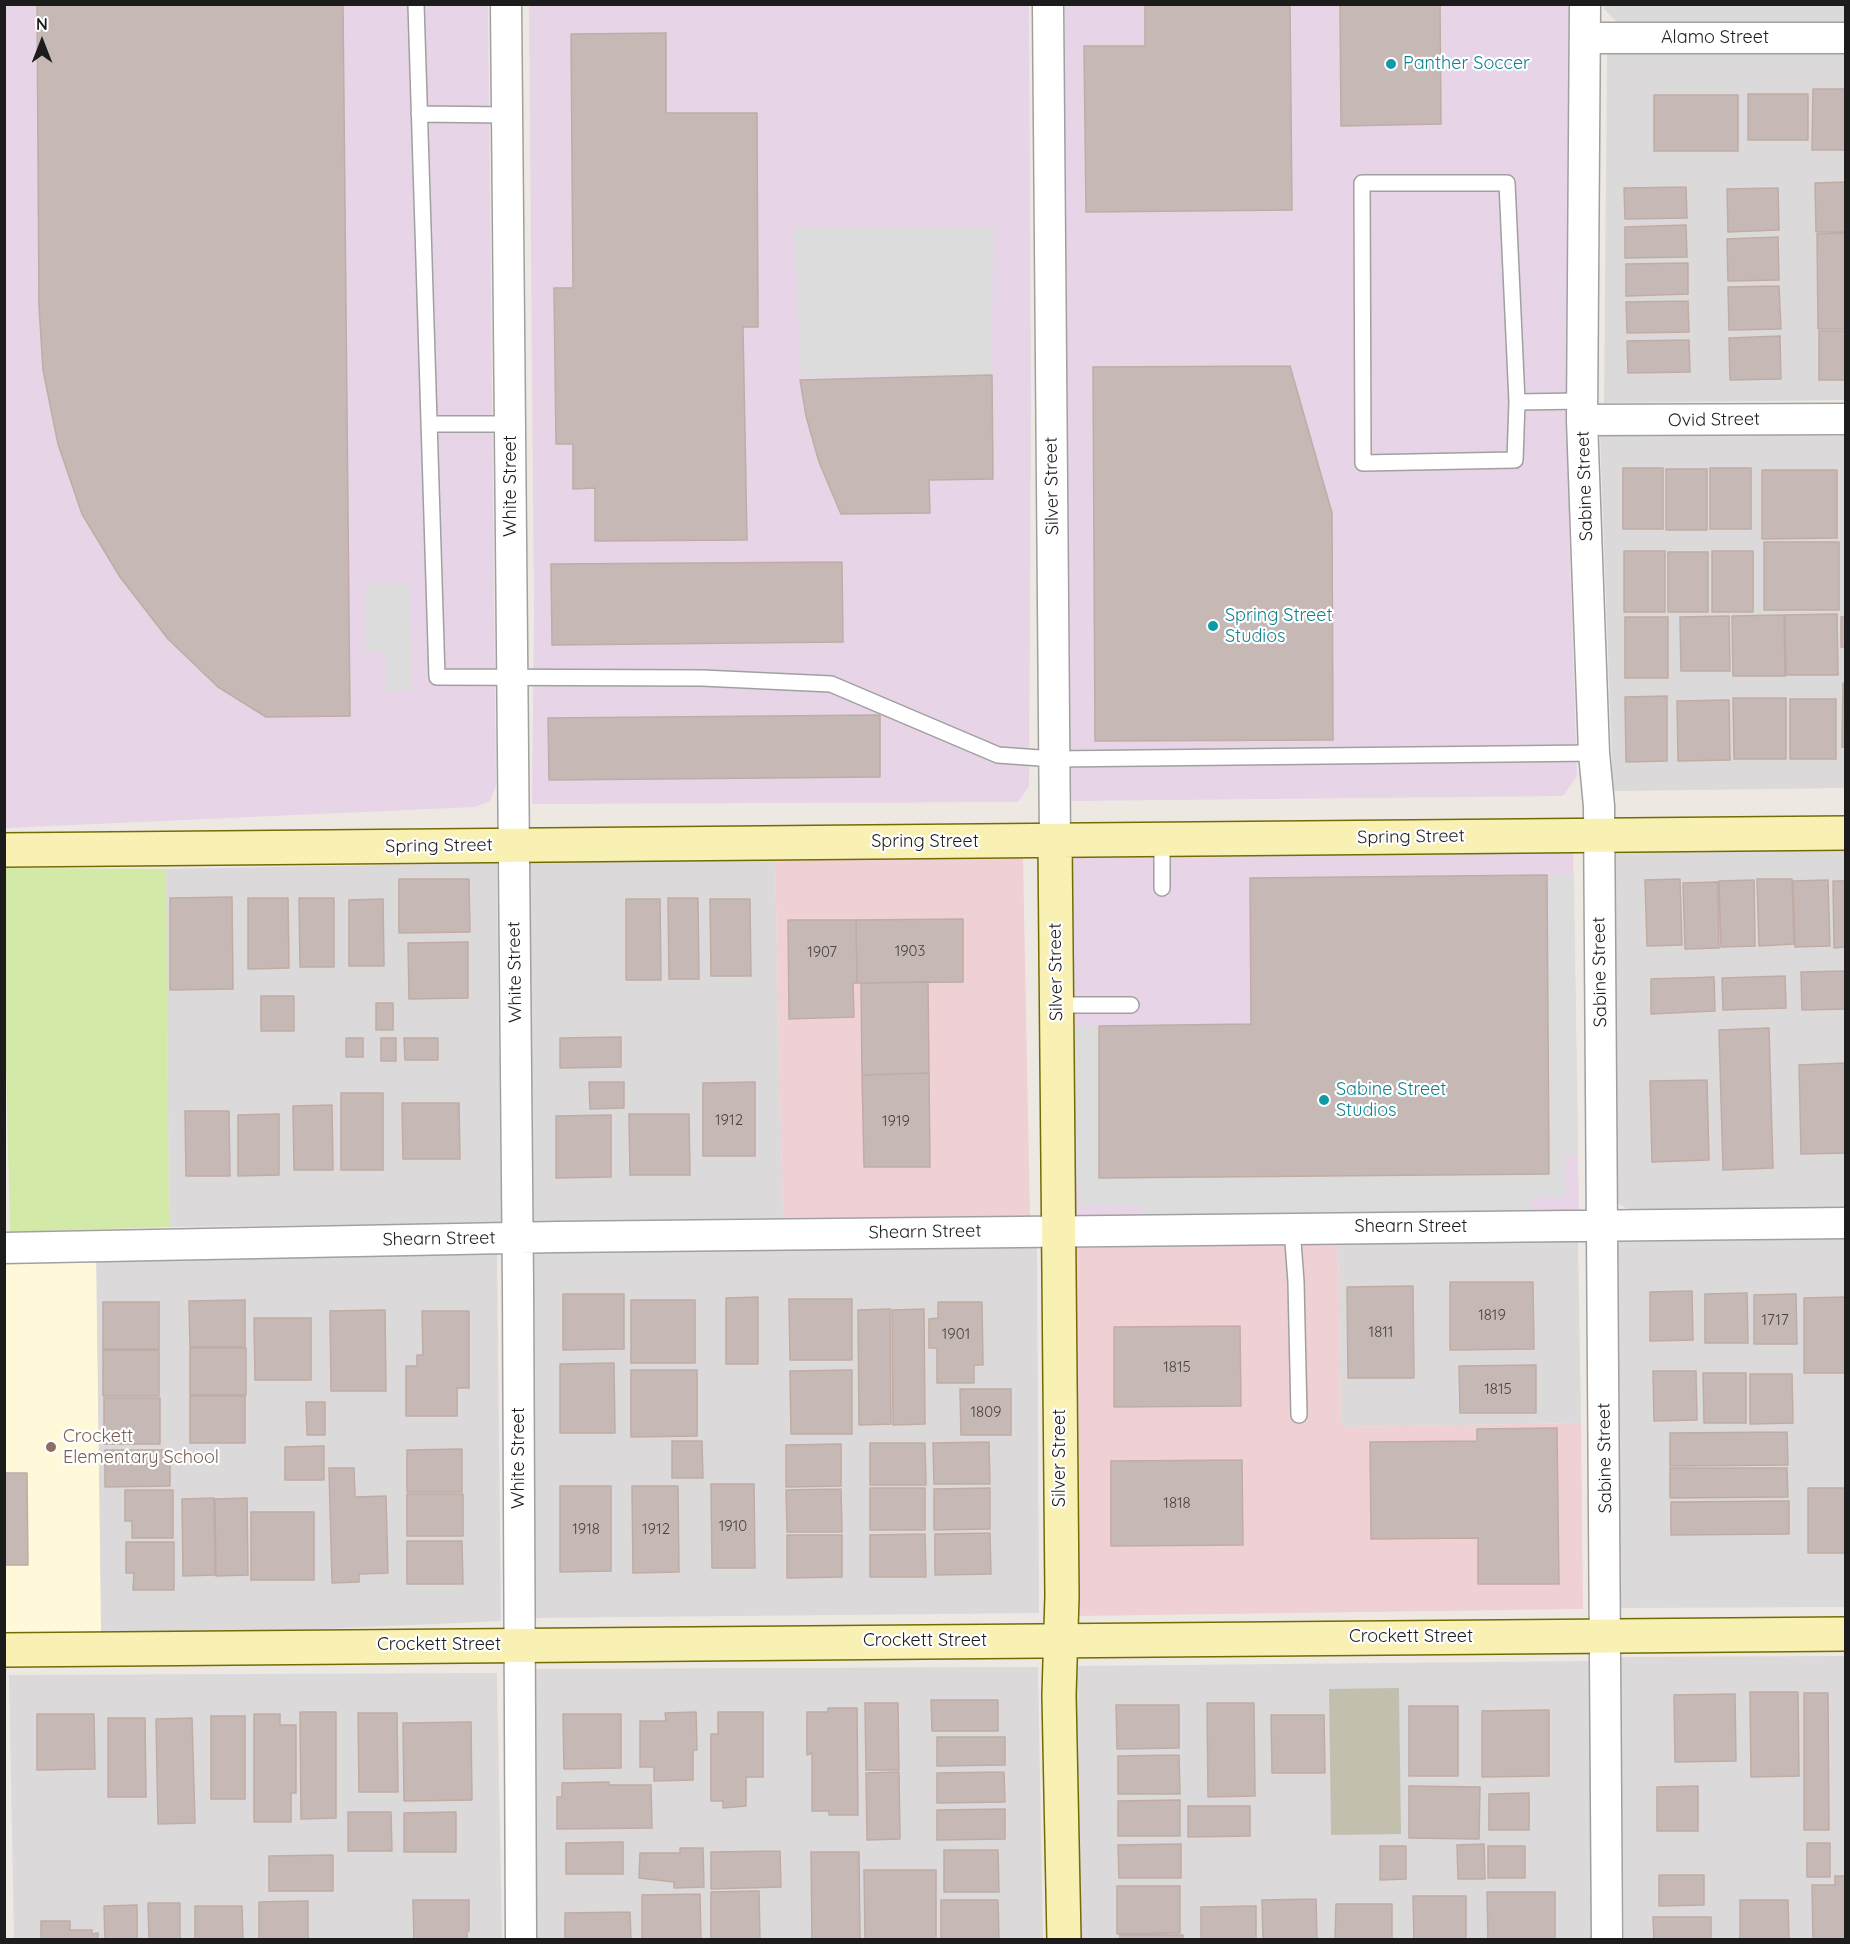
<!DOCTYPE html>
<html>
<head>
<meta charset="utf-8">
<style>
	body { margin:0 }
	#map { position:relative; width:1850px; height:1944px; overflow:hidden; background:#eee8e2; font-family:Quicksand,sans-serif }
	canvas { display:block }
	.frame { position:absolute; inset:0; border:6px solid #1c1c1c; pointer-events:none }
	.north { position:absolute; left:12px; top:12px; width:60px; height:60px; -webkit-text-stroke:4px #fff; paint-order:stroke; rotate:0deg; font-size:16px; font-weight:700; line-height:24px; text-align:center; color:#1c1c1c }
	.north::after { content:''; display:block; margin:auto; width:21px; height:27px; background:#1c1c1c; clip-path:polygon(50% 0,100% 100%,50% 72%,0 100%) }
</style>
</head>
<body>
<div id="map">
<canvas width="1850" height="1944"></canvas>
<div class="frame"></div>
<div class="north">N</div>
</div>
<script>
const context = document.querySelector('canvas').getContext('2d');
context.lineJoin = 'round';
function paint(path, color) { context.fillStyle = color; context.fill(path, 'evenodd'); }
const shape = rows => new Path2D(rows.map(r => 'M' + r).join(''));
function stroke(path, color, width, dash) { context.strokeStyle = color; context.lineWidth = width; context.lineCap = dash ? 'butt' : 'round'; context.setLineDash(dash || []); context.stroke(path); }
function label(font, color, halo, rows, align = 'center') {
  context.font = font + ' Quicksand,sans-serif'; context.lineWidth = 4.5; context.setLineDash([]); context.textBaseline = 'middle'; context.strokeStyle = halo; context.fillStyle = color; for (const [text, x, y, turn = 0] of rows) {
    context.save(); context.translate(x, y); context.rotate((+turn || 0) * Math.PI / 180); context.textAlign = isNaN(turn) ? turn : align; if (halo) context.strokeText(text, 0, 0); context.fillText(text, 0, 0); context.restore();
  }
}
paint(shape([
	[1604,5,1845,5,1845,22,1619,24,1604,9],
	[1845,52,1845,400,1604,403,1607,53],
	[1600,435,1845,436,1845,788,1613,791],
	[1845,850,1845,1207,1630,1210,1620,1205,1611,1191,1609,852],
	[775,860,783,1218,530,1221,525,862],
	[497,863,501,1223,169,1227,166,869],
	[1845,1239,1845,1607,1621,1608,1615,1242],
	[1578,1240,1581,1423,1341,1427,1338,1244],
	[1037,1244,1039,1613,534,1618,530,1250],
	[497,1253,501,1621,101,1639,96,1258],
	[1845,1656,1845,1939,1624,1939,1620,1657],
	[1591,1661,1592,1939,1081,1939,1076,1666],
	[1038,1667,1043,1939,537,1939,534,1669],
	[497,1673,502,1939,14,1939,9,1675]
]), '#dbd9da');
paint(shape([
	[1023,858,1030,1216,783,1218,775,860],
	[1338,1244,1341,1427,1581,1423,1583,1609,1077,1616,1072,1248]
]), '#efd1d5');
paint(shape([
	[4,5,488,5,496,786,490,801,475,807,5,828],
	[529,5,1029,5,1031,401,1029,786,1018,802,532,804,534,612],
	[1065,5,1570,5,1569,529,1577,776,1563,796,1071,801,1063,657],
	[1573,849,1579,1212,1073,1217,1071,854]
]), '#e7d4e7');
paint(shape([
	[96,1258,101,1639,5,1640,4,1259]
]), '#fff9da');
paint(shape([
	[1399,1688,1401,1834,1331,1835,1329,1689]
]), '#c2bfae');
paint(shape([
	[4,868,166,869,169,1227,10,1232,5,1025]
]), '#d3e9a7');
paint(shape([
	[794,227,993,227,992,375,801,377],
	[410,583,411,692,385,692,385,651,366,651,365,584],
	[1547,875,1574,876,1578,1155,1565,1155,1565,1197,1532,1198,1532,1213,1144,1217,1142,1205,1080,1205,1080,1187,1073,1187,1072,1026,1099,1026,1100,1178,1549,1174]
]), '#dcdcdc');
const building = shape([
	[37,4,343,4,350,716,266,717,218,687,168,639,120,577,82,514,58,444,43,370,39,306,37,4],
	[809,4,918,4,809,5,809,4],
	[1145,4,1290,4,1292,210,1086,212,1084,46,1145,46,1145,4],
	[1340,4,1440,4,1441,124,1341,126,1340,4],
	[666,33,666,113,757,113,758,327,743,327,747,540,595,541,595,488,573,489,573,444,556,444,554,288,573,288,571,34,666,33],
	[1813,89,1846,89,1846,150,1812,150,1813,89],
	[1748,94,1808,94,1808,140,1748,140,1748,94],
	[1654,95,1738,95,1738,151,1654,151,1654,95],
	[1846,182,1846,232,1816,232,1815,183,1846,182],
	[1686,187,1687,218,1625,219,1624,188,1686,187],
	[1778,188,1779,230,1728,232,1727,189,1778,188],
	[1686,225,1687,257,1625,258,1625,227,1686,225],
	[1846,233,1846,329,1818,329,1817,234,1846,233],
	[1778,237,1779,280,1728,281,1727,239,1778,237],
	[1688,263,1688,294,1626,296,1626,264,1688,263],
	[1779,286,1781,329,1729,330,1728,287,1779,286],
	[1688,301,1689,332,1627,333,1626,302,1688,301],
	[1819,331,1846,331,1846,380,1819,380,1819,331],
	[1780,336,1781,379,1730,380,1729,338,1780,336],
	[1689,340,1690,372,1628,373,1627,341,1689,340],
	[1290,366,1332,513,1333,740,1095,741,1093,367,1290,366],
	[992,375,993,479,929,480,930,513,841,514,819,462,806,416,800,380,992,375],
	[1623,468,1663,468,1663,529,1623,529,1623,468],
	[1710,468,1751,468,1751,529,1710,529,1710,468],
	[1666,469,1707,469,1707,530,1666,530,1666,469],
	[1762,470,1837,470,1837,538,1762,539,1762,470],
	[1764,542,1839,542,1839,610,1764,610,1764,542],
	[1624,551,1665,551,1665,612,1624,612,1624,551],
	[1712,551,1753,551,1753,612,1712,612,1712,551],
	[1668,552,1708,552,1708,612,1668,612,1668,552],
	[842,562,843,642,552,645,551,564,842,562],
	[1837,614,1838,675,1786,675,1785,615,1837,614],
	[1784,615,1785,676,1733,676,1732,616,1784,615],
	[1729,616,1730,671,1681,671,1680,617,1729,616],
	[1625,617,1668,617,1668,678,1625,678,1625,617],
	[1841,617,1846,617,1846,647,1841,647,1841,617],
	[1843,683,1846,683,1846,747,1842,747,1843,683],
	[1667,696,1667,761,1626,762,1625,697,1667,696],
	[1733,698,1786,698,1786,759,1734,759,1733,698],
	[1790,699,1836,699,1836,759,1790,759,1790,699],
	[1729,700,1730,760,1678,761,1677,701,1729,700],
	[880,715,880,777,549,780,548,718,880,715],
	[1547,875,1549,1174,1099,1178,1099,1026,1251,1024,1250,878,1547,875],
	[399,879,469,879,470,932,399,933,399,879],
	[1680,879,1682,945,1647,946,1645,880,1680,879],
	[1757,879,1792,879,1794,944,1759,946,1757,879],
	[1754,880,1755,946,1721,947,1719,881,1754,880],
	[1828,880,1830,946,1795,947,1793,881,1828,880],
	[1833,881,1846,881,1846,947,1834,948,1833,881],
	[1718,882,1719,948,1685,949,1683,883,1718,882],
	[232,897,233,989,170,990,170,898,232,897],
	[248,898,288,898,289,968,248,969,248,898],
	[299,898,334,898,334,967,300,967,299,898],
	[668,898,698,898,699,979,669,979,668,898],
	[383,899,384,966,349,966,349,900,383,899],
	[626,899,660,899,661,980,626,980,626,899],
	[710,899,750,899,751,976,711,976,710,899],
	[963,919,963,982,857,983,856,920,963,919],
	[788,920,856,920,857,983,853,983,854,1017,789,1019,788,920],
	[468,942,468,998,409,999,408,943,468,942],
	[1846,971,1846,1009,1802,1010,1801,972,1846,971],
	[1785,976,1786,1008,1723,1010,1722,978,1785,976],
	[1714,977,1715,1011,1651,1014,1651,979,1714,977],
	[928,982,929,1073,862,1075,861,983,928,982],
	[261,996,294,996,294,1031,261,1031,261,996],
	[376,1003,393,1003,393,1030,376,1030,376,1003],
	[1769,1028,1773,1168,1723,1170,1719,1030,1769,1028],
	[621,1037,621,1067,560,1068,560,1038,621,1037],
	[346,1038,363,1038,363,1057,346,1057,346,1038],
	[381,1038,396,1038,396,1061,381,1061,381,1038],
	[404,1038,438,1038,438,1060,405,1060,404,1038],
	[1846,1063,1846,1153,1801,1154,1799,1065,1846,1063],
	[929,1073,930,1167,864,1167,862,1075,929,1073],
	[1707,1080,1709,1160,1652,1162,1650,1081,1707,1080],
	[589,1082,624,1082,624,1108,590,1109,589,1082],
	[755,1082,755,1156,703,1156,703,1083,755,1082],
	[341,1093,383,1093,383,1170,341,1170,341,1093],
	[402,1103,459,1103,460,1159,403,1159,402,1103],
	[332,1105,333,1170,294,1170,293,1106,332,1105],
	[185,1111,229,1111,230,1176,186,1176,185,1111],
	[279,1114,279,1175,238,1176,238,1115,279,1114],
	[629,1114,689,1114,690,1175,630,1175,629,1114],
	[611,1115,611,1177,556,1178,556,1116,611,1115],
	[1450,1282,1533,1282,1534,1349,1450,1350,1450,1282],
	[1413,1286,1414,1378,1348,1378,1347,1287,1413,1286],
	[1692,1291,1693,1340,1650,1341,1650,1292,1692,1291],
	[1747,1293,1748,1343,1705,1343,1705,1294,1747,1293],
	[563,1294,624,1294,624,1349,563,1350,563,1294],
	[1796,1294,1797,1344,1754,1344,1754,1295,1796,1294],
	[758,1297,758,1364,726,1364,726,1298,758,1297],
	[1846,1297,1846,1373,1804,1373,1804,1298,1846,1297],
	[789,1299,852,1299,852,1360,790,1360,789,1299],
	[245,1300,245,1347,190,1347,189,1301,245,1300],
	[631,1300,695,1300,695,1363,631,1363,631,1300],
	[103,1302,159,1302,159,1349,103,1349,103,1302],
	[938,1302,982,1302,983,1365,974,1365,974,1383,937,1383,937,1348,929,1348,929,1319,938,1318,938,1302],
	[890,1309,891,1424,859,1425,858,1310,890,1309],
	[924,1309,925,1424,893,1425,892,1310,924,1309],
	[385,1310,386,1391,331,1391,330,1311,385,1310],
	[422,1311,469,1311,469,1388,457,1388,457,1416,406,1416,406,1366,417,1366,417,1355,423,1355,422,1311],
	[254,1318,311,1318,311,1380,255,1380,254,1318],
	[1240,1326,1241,1406,1114,1407,1114,1327,1240,1326],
	[190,1348,246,1348,246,1395,190,1395,190,1348],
	[103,1350,159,1350,159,1396,103,1396,103,1350],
	[614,1363,615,1433,560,1433,560,1364,614,1363],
	[1536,1365,1536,1413,1460,1413,1459,1366,1536,1365],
	[631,1370,697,1370,697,1436,631,1437,631,1370],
	[852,1370,852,1434,791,1434,790,1371,852,1370],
	[1653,1371,1696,1371,1697,1420,1654,1421,1653,1371],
	[1703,1373,1746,1373,1746,1423,1704,1423,1703,1373],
	[1750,1374,1792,1374,1793,1423,1750,1424,1750,1374],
	[960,1389,1011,1389,1011,1435,961,1435,960,1389],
	[190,1396,245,1396,245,1443,190,1443,190,1396],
	[104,1398,160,1398,160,1444,104,1444,104,1398],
	[306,1402,325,1402,325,1435,307,1435,306,1402],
	[1557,1428,1559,1584,1478,1584,1478,1538,1371,1539,1370,1442,1477,1441,1477,1429,1557,1428],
	[1787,1432,1788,1465,1670,1466,1670,1433,1787,1432],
	[672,1441,702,1441,703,1478,672,1478,672,1441],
	[989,1442,990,1484,934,1484,933,1443,989,1442],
	[870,1443,925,1443,926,1485,870,1485,870,1443],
	[841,1444,841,1486,786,1487,786,1445,841,1444],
	[324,1446,324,1480,285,1480,285,1447,324,1446],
	[462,1449,462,1492,407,1492,407,1450,462,1449],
	[105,1450,170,1450,170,1486,105,1487,105,1450],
	[1242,1460,1243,1545,1111,1546,1111,1461,1242,1460],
	[329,1468,354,1468,355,1497,386,1496,388,1573,359,1574,359,1582,332,1583,329,1468],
	[1670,1468,1787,1468,1788,1497,1670,1498,1670,1468],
	[4,1473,27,1473,28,1565,4,1565,4,1473],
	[711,1484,754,1484,755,1568,712,1568,711,1484],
	[560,1486,611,1486,611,1571,560,1572,560,1486],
	[632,1486,678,1486,679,1572,633,1573,632,1486],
	[870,1488,925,1488,925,1530,870,1530,870,1488],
	[990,1488,990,1529,934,1530,934,1489,990,1488],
	[1808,1488,1846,1488,1846,1553,1808,1553,1808,1488],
	[841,1489,842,1532,787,1532,786,1490,841,1489],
	[125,1490,173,1490,173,1538,132,1538,132,1521,125,1521,125,1490],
	[407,1494,463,1494,463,1536,407,1536,407,1494],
	[214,1498,215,1575,183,1576,182,1499,214,1498],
	[247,1498,248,1575,216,1576,215,1499,247,1498],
	[1789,1501,1789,1534,1671,1535,1671,1502,1789,1501],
	[251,1512,314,1512,314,1580,251,1580,251,1512],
	[990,1533,991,1574,935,1575,935,1534,990,1533],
	[925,1534,926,1577,870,1577,870,1535,925,1534],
	[787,1535,842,1535,842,1577,787,1578,787,1535],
	[407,1541,462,1541,463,1584,407,1584,407,1541],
	[126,1542,174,1542,174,1590,133,1590,134,1573,126,1573,126,1542],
	[1750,1692,1798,1692,1799,1776,1751,1777,1750,1692],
	[1804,1693,1828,1693,1829,1830,1804,1830,1804,1693],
	[1735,1694,1736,1761,1675,1762,1674,1695,1735,1694],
	[931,1700,998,1700,998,1731,932,1731,931,1700],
	[865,1703,898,1703,899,1770,866,1770,865,1703],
	[1207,1703,1254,1703,1255,1796,1208,1797,1207,1703],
	[1116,1705,1179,1705,1179,1748,1117,1749,1116,1705],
	[1409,1706,1458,1706,1458,1776,1409,1776,1409,1706],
	[828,1708,857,1708,858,1815,829,1815,829,1811,812,1811,812,1753,807,1755,807,1712,828,1712,828,1708],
	[1549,1710,1549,1776,1482,1777,1482,1711,1549,1710],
	[300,1712,336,1712,336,1818,301,1819,300,1712],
	[696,1712,697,1750,693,1750,693,1780,654,1781,654,1767,640,1767,640,1721,666,1721,665,1713,696,1712],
	[718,1712,763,1712,763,1777,746,1777,746,1806,723,1808,723,1801,711,1801,711,1734,718,1734,718,1712],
	[358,1713,397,1713,398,1792,359,1792,358,1713],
	[37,1714,94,1714,95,1769,37,1770,37,1714],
	[254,1714,280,1714,280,1725,296,1725,296,1793,291,1793,291,1822,254,1822,254,1714],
	[563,1714,621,1714,621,1768,564,1769,563,1714],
	[1271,1715,1324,1715,1325,1773,1272,1773,1271,1715],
	[211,1716,245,1716,245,1799,211,1799,211,1716],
	[108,1718,145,1718,146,1797,108,1797,108,1718],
	[192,1718,195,1823,158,1824,156,1719,192,1718],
	[471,1722,472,1800,404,1801,403,1723,471,1722],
	[937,1737,1005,1737,1005,1765,937,1766,937,1737],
	[1179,1755,1180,1794,1118,1794,1118,1756,1179,1755],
	[899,1772,900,1839,867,1840,866,1773,899,1772],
	[1004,1772,1005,1802,937,1803,937,1773,1004,1772],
	[609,1782,609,1785,651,1785,652,1828,557,1829,557,1797,562,1797,562,1783,609,1782],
	[1409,1786,1480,1787,1479,1839,1409,1838,1409,1786],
	[1698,1786,1698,1831,1657,1831,1657,1787,1698,1786],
	[1529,1793,1529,1830,1489,1830,1489,1794,1529,1793],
	[1180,1800,1180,1836,1118,1836,1118,1801,1180,1800],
	[1188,1806,1250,1806,1250,1836,1188,1837,1188,1806],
	[1005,1809,1005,1839,937,1840,937,1810,1005,1809],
	[348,1812,391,1812,392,1851,348,1851,348,1812],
	[456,1812,456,1852,404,1852,404,1813,456,1812],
	[623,1842,623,1874,566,1874,566,1843,623,1842],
	[1807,1843,1830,1843,1830,1877,1807,1877,1807,1843],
	[1181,1844,1181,1878,1119,1878,1118,1845,1181,1844],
	[1484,1844,1485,1879,1458,1879,1457,1845,1484,1844],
	[1380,1846,1406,1846,1406,1879,1380,1880,1380,1846],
	[1488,1846,1525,1846,1525,1878,1488,1878,1488,1846],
	[680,1848,703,1848,704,1887,674,1888,674,1882,639,1878,640,1853,680,1853,680,1848],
	[944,1850,998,1850,999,1892,944,1892,944,1850],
	[780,1851,781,1887,711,1889,711,1852,780,1851],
	[811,1852,859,1852,860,1940,812,1940,811,1852],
	[333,1855,333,1891,269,1891,269,1856,333,1855],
	[864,1870,936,1870,936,1940,865,1940,864,1870],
	[1659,1875,1704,1875,1704,1905,1659,1906,1659,1875],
	[1835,1876,1846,1876,1846,1940,1813,1940,1812,1885,1835,1885,1835,1876],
	[1117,1886,1180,1886,1180,1933,1117,1934,1117,1886],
	[759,1891,760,1940,711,1940,711,1892,759,1891],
	[1487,1892,1555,1892,1555,1940,1488,1940,1487,1892],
	[700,1894,701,1940,642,1940,642,1895,700,1894],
	[1413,1896,1466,1896,1466,1940,1414,1940,1413,1896],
	[1316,1899,1317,1940,1263,1940,1262,1900,1316,1899],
	[413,1900,469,1900,469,1931,467,1931,467,1940,414,1940,413,1900],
	[941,1900,998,1900,999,1940,941,1940,941,1900],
	[1740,1900,1788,1900,1789,1940,1740,1940,1740,1900],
	[308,1901,308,1940,259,1940,259,1902,308,1901],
	[148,1903,180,1903,180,1940,149,1940,148,1903],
	[1336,1904,1392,1904,1392,1940,1335,1940,1336,1904],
	[137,1905,137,1940,105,1940,104,1906,137,1905],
	[195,1906,242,1906,243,1940,195,1940,195,1906],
	[1256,1906,1256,1940,1201,1940,1201,1907,1256,1906],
	[630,1912,631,1940,565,1940,565,1913,630,1912],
	[1653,1917,1711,1917,1711,1940,1654,1940,1653,1917],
	[41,1921,70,1921,70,1930,92,1930,92,1934,98,1933,98,1940,41,1940,41,1921],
	[1120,1935,1183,1935,1183,1940,1120,1940,1120,1935]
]);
paint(building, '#c6b9b5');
stroke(building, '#c0aca4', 1.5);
const lane = shape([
	[416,4,437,677,702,678,831,684,998,755,1054,759,1594,753],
	[419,114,507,115],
	[1517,402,1515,460,1363,463,1362,183,1507,183,1517,402,1582,401],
	[429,424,510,424],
	[1162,840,1162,888],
	[1057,1005,1131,1005],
	[1292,1228,1296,1282,1299,1415]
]);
const street = shape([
	[506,4,518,1285,521,1940],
	[1048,4,1055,841],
	[1585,4,1582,420,1594,753,1599,806,1607,1940],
	[1585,38,1846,38],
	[1582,420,1846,419],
	[4,1248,558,1237,1846,1223]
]);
const secondary = shape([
	[1055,841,1062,1596,1059,1695,1064,1940],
	[4,850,1846,833],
	[4,1650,1846,1634]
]);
stroke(lane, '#a0a0a0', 18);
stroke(street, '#a0a0a0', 33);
stroke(secondary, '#736c04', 36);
stroke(lane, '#fff', 15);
stroke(street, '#fff', 30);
stroke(secondary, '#f9f1b4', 33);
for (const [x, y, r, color] of [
	[1391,64,6,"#0f9aa8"],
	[1213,626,6,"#0f9aa8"],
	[1324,1100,6,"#0f9aa8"],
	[51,1447,6,"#8d6e63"]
]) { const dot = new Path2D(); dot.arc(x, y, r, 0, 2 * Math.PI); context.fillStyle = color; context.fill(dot); stroke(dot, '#fff', 2); }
label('15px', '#464342', null, [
	["1903",910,951],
	["1907",822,952],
	["1912",729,1120],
	["1919",896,1121],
	["1819",1492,1315],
	["1717",1775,1320],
	["1811",1381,1332],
	["1901",956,1334],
	["1815",1177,1367],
	["1815",1498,1389],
	["1809",986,1412],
	["1818",1177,1503],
	["1910",733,1526],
	["1918",586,1529],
	["1912",656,1529]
]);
label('18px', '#1c1c1c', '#fff', [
	["Alamo Street",1715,38],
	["Ovid Street",1714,420,-1],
	["White Street",511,486,-90],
	["Silver Street",1052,486,-91],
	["Sabine Street",1585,486,-92],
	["Spring Street",1411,837,-1],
	["Spring Street",925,842],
	["Spring Street",439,846,-1],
	["White Street",515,972,-91],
	["Silver Street",1056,972,-91],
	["Sabine Street",1600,972,-91],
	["Shearn Street",1411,1227],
	["Shearn Street",925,1232,-1],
	["Shearn Street",439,1239,-1],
	["White Street",519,1458,-90],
	["Silver Street",1060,1458,-90],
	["Sabine Street",1605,1458,-91],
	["Crockett Street",1411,1637],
	["Crockett Street",925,1641],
	["Crockett Street",439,1645]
]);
label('18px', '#0d838f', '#fff', [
	["Panther Soccer",1403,64],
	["Spring Street",1225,616],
	["Studios",1225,637],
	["Sabine Street",1336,1090],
	["Studios",1336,1111]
], 'left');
label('18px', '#785e54', '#fff', [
	["Crockett",63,1437],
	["Elementary School",63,1458]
], 'left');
</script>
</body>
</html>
